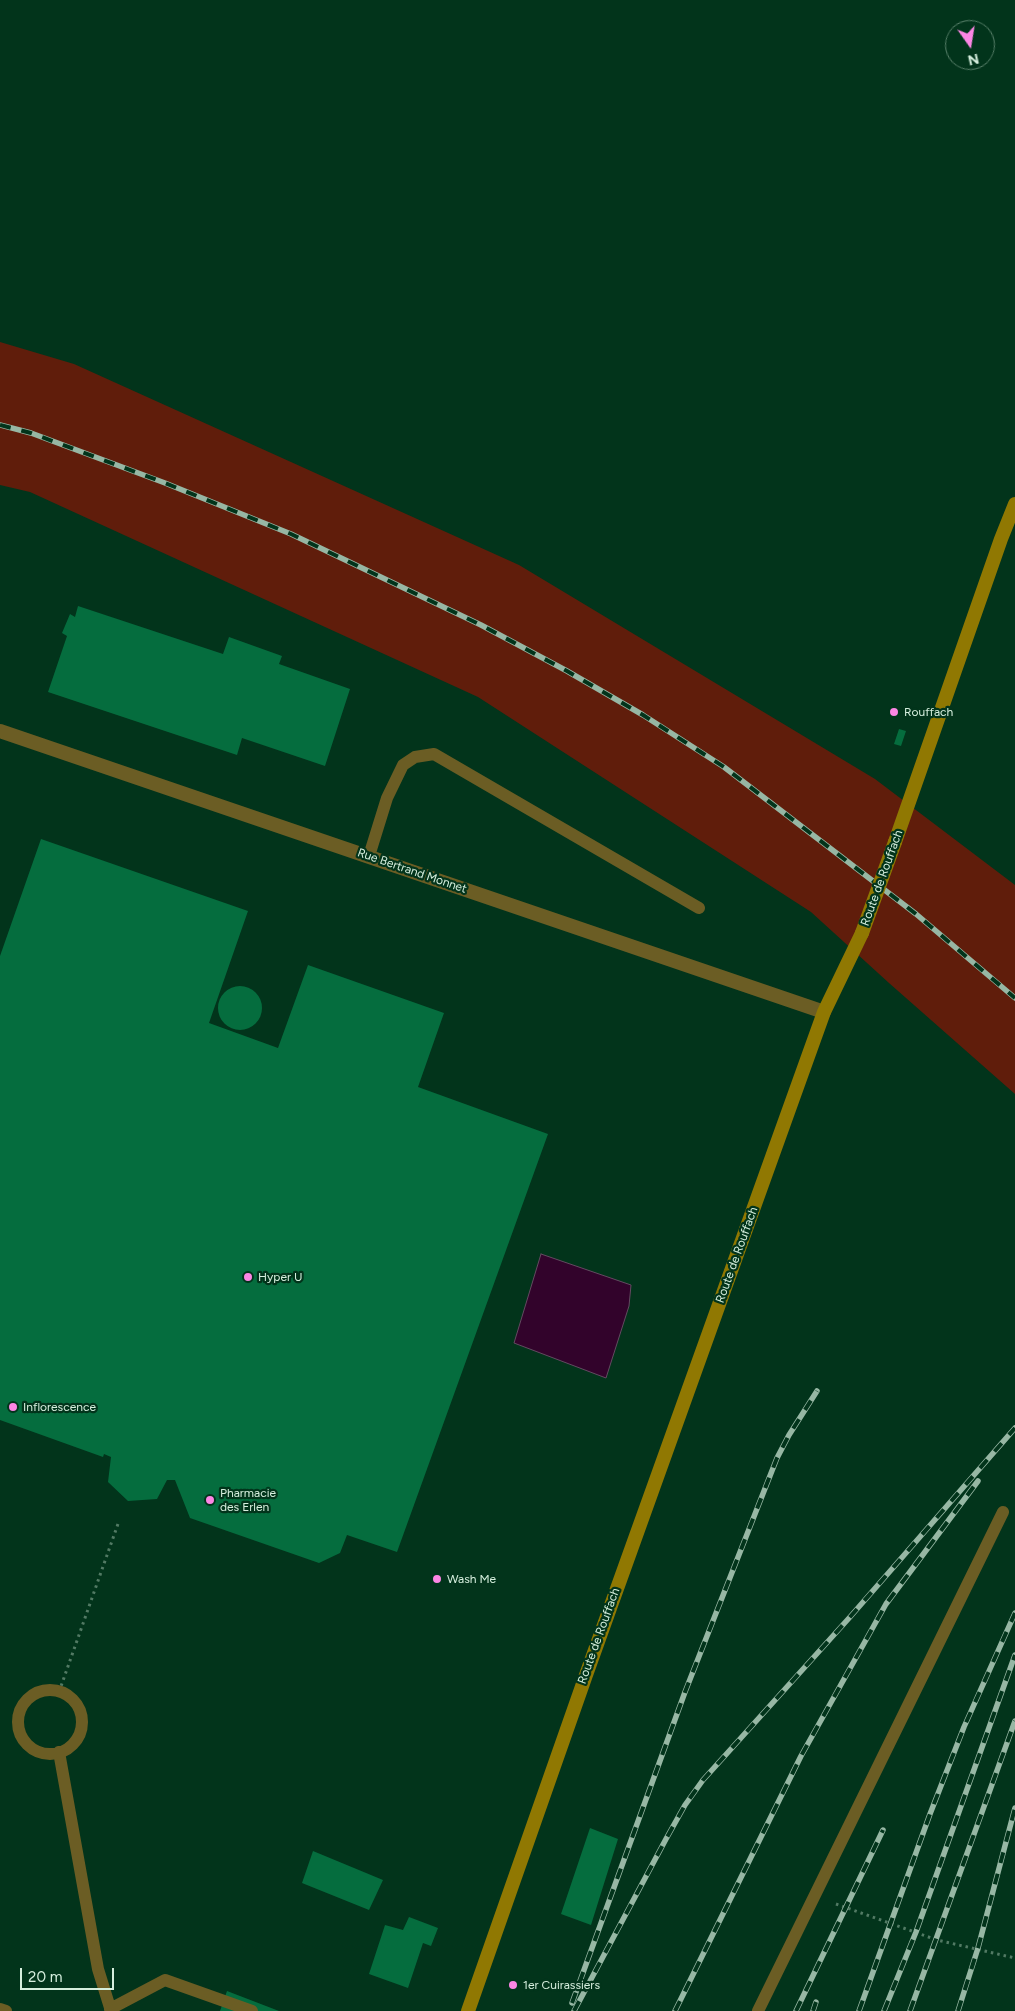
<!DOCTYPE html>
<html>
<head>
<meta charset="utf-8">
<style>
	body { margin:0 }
	#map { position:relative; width:1015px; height:2011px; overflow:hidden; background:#02341b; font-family:Figtree,sans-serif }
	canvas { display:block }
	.north { position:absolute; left:945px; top:20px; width:50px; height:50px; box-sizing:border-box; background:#02341b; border:1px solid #577f69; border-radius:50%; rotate:167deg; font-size:14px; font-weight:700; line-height:20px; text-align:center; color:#d6efde }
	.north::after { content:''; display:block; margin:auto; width:18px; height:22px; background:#fc86e4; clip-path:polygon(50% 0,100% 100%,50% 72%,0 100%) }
	.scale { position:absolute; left:20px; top:1968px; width:94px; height:22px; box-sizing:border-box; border:2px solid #d6efde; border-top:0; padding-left:6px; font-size:15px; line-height:18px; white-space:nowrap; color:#d6efde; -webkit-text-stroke:4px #02341b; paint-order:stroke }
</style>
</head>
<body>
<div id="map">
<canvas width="1015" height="2011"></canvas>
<div class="north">N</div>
<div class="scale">20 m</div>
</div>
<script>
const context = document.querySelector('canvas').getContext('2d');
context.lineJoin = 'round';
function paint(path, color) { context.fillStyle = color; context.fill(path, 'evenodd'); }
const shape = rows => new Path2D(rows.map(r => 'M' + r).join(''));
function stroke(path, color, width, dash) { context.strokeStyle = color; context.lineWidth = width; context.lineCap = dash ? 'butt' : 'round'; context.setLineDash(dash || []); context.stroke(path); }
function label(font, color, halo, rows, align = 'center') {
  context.font = font + ' Figtree,sans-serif'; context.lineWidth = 4.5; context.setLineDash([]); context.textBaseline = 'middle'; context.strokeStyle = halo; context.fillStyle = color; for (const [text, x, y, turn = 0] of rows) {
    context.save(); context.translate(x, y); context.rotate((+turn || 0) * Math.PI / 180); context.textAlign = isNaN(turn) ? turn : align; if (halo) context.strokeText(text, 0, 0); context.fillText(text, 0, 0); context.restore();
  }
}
paint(shape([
	[0,342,74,364,519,565,875,779,1015,885,1015,1094,889,983,811,912,478,697,30,492,0,485]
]), '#601d0b');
const water = shape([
	[541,1254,631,1285,629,1306,606,1378,514,1343,541,1254]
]);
paint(water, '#32032b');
stroke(water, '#634a61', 1);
paint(shape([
	[78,606,223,654,229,637,282,656,279,664,350,689,325,766,242,738,237,755,48,692,67,636,62,633,70,614,75,617],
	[899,729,906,731,901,746,894,744],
	[41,839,248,911,209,1023,278,1048,308,965,444,1013,418,1087,548,1134,397,1552,347,1535,340,1553,319,1563,190,1518,175,1480,167,1480,157,1499,128,1501,108,1482,111,1457,104,1454,103,1457,0,1420,0,956],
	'218 1008a22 22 0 1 1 44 0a22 22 0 1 1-44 0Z',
	[590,1828,618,1839,591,1925,561,1914],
	[313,1851,383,1880,369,1910,302,1883],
	[409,1917,438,1928,431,1946,423,1943,408,1988,369,1974,385,1925,403,1930],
	[227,1991,279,2011,220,2011]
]), '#056d3e');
stroke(shape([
	[59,1692,119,1521],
	[836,1904,937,1940,1015,1958]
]), '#527a64', 3, [2.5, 4]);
stroke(shape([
	[369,856,387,798,403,765,415,757,434,754,699,908],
	'18 1722a32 32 0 1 1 64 0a32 32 0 1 1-64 0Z',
	[59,1752,98,1969,111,2011],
	[0,2009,6,2011],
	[110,2009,165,1980,252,2011],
	[758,2011,1003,1512]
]), '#6b5d24', 12);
stroke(shape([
	[0,731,824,1012]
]), '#6b5d24', 14);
stroke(shape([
	[895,842,1001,539,1015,504],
	[468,2011,586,1675,824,1012,862,933]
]), '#907802', 14);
const rail = shape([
	[0,425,31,433,165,483,291,534,481,625,567,671,643,715,724,767,916,914,1015,998],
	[572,2003,685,1692,777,1458,789,1435,817,1391],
	[574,2011,666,1839,685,1805,703,1780,850,1617,1015,1428],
	[675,2011,801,1756,886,1604,978,1481],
	[796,2011,883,1830],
	[813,2011,816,2002],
	[859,2011,930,1814,964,1727,1015,1613],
	[884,2011,916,1932,1015,1655],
	[910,2011,1015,1721],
	[958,2011,978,1948,1015,1808]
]);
stroke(rail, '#97b7a4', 5.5);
stroke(rail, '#02341b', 4, [11]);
stroke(shape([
	[862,933,895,842]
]), '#907802', 14);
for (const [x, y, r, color] of [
	[894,712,5,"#fc86e4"],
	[248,1277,5,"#fc86e4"],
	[13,1407,5,"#fc86e4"],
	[210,1500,5,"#fc86e4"],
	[437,1579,5,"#fc86e4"],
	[513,1985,5,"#fc86e4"]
]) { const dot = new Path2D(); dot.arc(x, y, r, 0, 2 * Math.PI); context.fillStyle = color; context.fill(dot); stroke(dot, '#02341b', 2); }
label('12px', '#d6efde', '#02341b', [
	["Rouffach",904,712],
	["Hyper U",258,1277],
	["Inflorescence",23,1407],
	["Pharmacie",220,1493],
	["des Erlen",220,1507],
	["Wash Me",447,1579],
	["1er Cuirassiers",523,1985]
], 'left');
label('12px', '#d6efde', '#02341b', [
	["Rue Bertrand Monnet",412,871,19],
	["Route de Rouffach",882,878,-70],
	["Route de Rouffach",737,1255,-70],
	["Route de Rouffach",599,1636,-70]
]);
</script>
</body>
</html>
